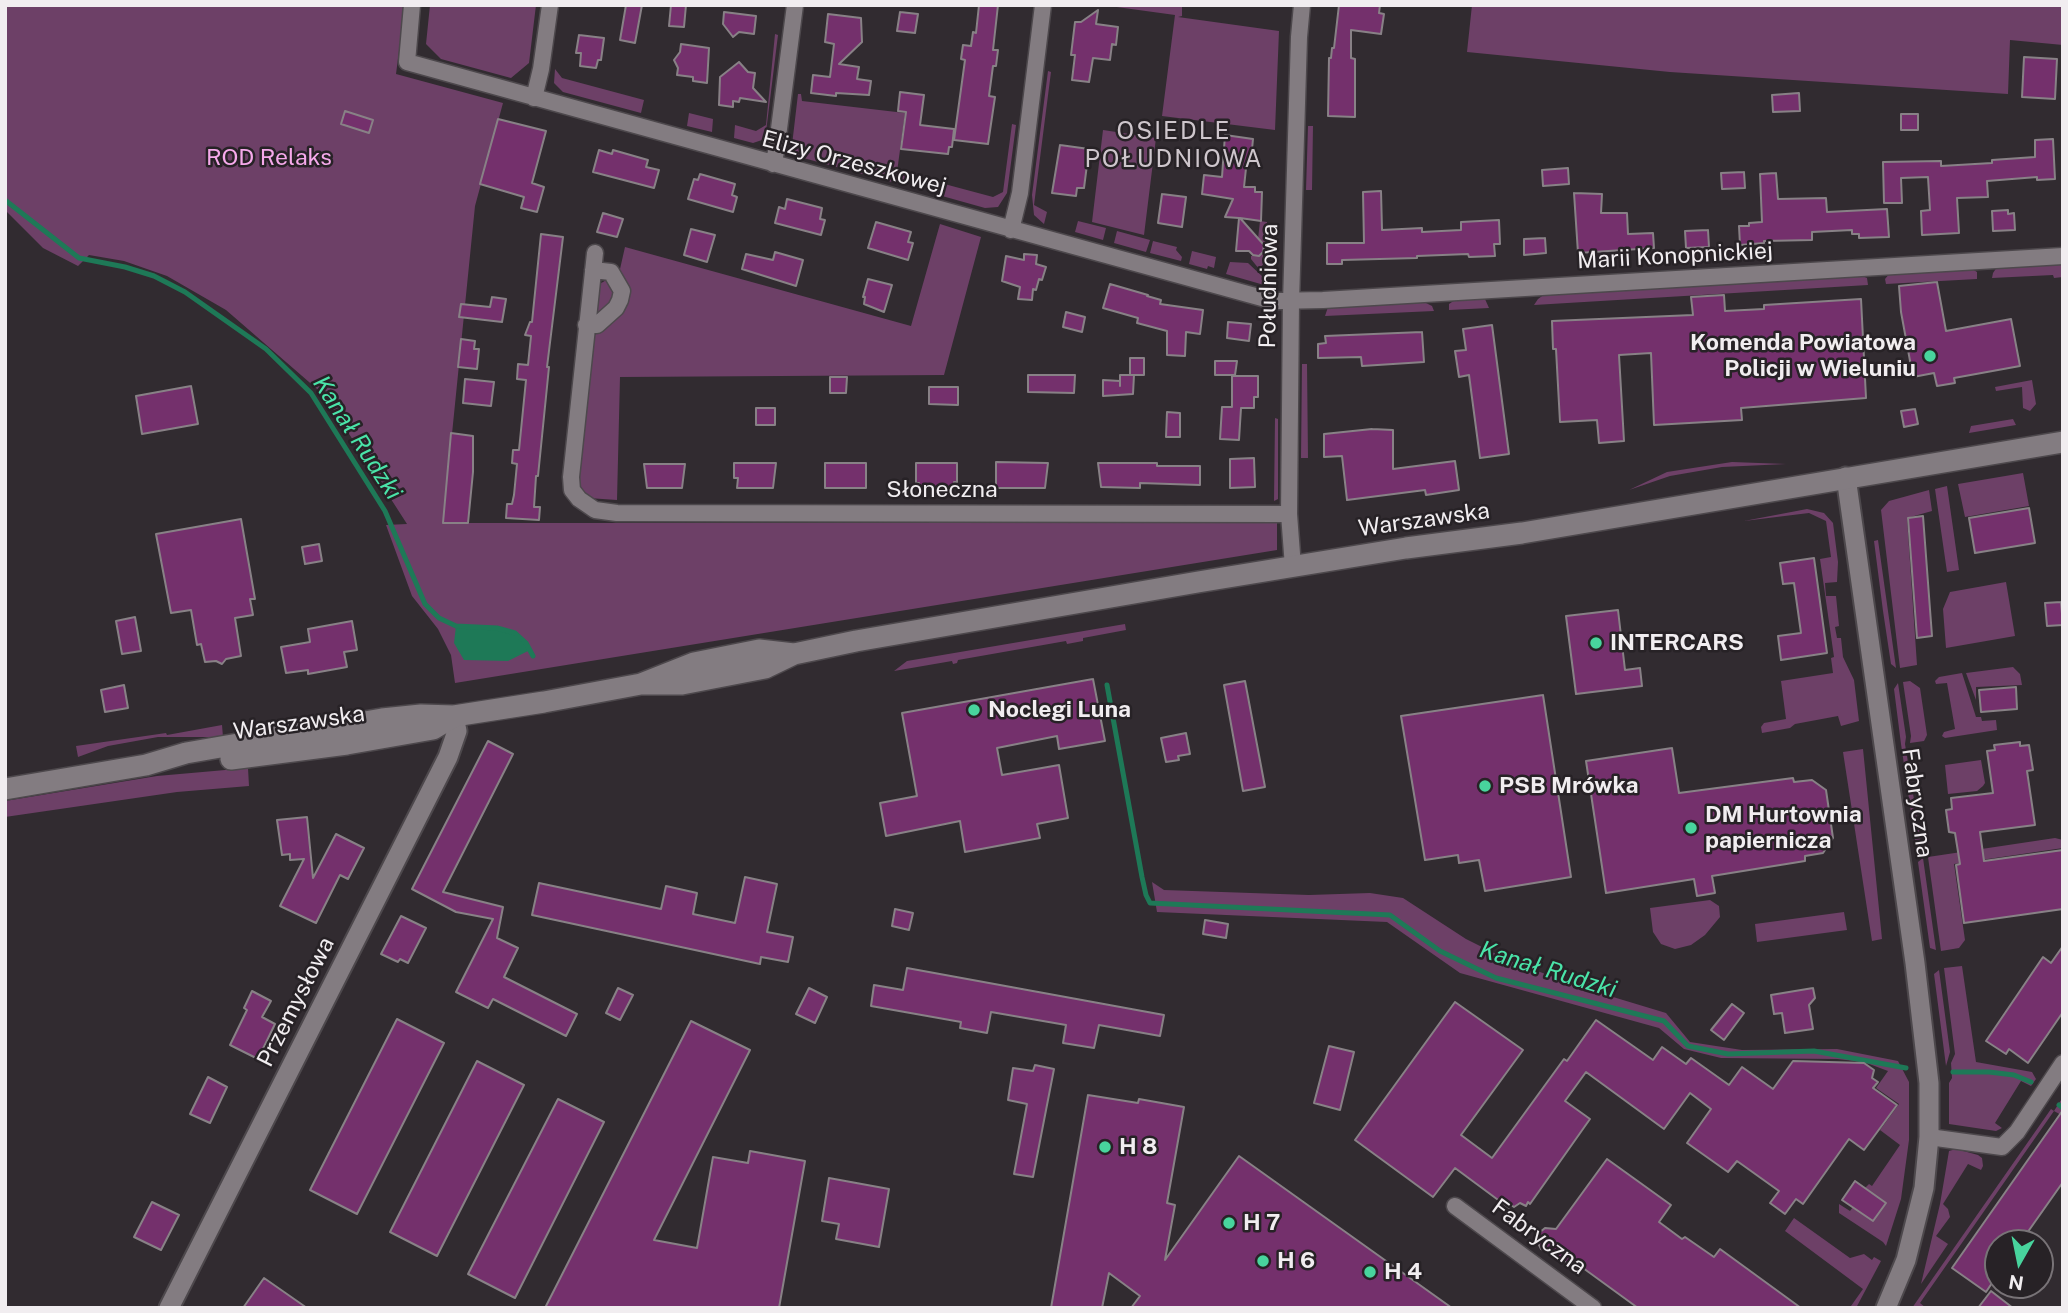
<!DOCTYPE html>
<html>
<head>
<meta charset="utf-8">
<style>
	body { margin:0 }
	#map { position:relative; width:2068px; height:1313px; overflow:hidden; background:#312b30; font-family:"Public Sans",sans-serif }
	canvas { display:block }
	.frame { position:absolute; inset:0; border:7px solid #f1edf0; pointer-events:none }
	.north { position:absolute; left:1984px; top:1229px; width:70px; height:70px; box-sizing:border-box; background:#272226; border:2px solid #787377; border-radius:50%; rotate:189deg; font-size:19px; font-weight:700; line-height:28px; text-align:center; color:#f1edf0 }
	.north::after { content:''; display:block; margin:auto; width:24px; height:32px; background:#48d49d; clip-path:polygon(50% 0,100% 100%,50% 72%,0 100%) }
</style>
</head>
<body>
<div id="map">
<canvas width="2068" height="1313"></canvas>
<div class="frame"></div>
<div class="north">N</div>
</div>
<script>
const context = document.querySelector('canvas').getContext('2d');
context.lineJoin = 'round';
function paint(path, color) { context.fillStyle = color; context.fill(path, 'evenodd'); }
const shape = rows => new Path2D(rows.map(r => 'M' + r).join(''));
function stroke(path, color, width, dash) { context.strokeStyle = color; context.lineWidth = width; context.lineCap = dash ? 'butt' : 'round'; context.setLineDash(dash || []); context.stroke(path); }
function label(font, color, halo, rows, align = 'center') {
  context.font = font + ' "Public Sans",sans-serif'; context.lineWidth = 5; context.setLineDash([]); context.textBaseline = 'middle'; context.strokeStyle = halo; context.fillStyle = color; for (const [text, x, y, turn = 0] of rows) {
    context.save(); context.translate(x, y); context.rotate((+turn || 0) * Math.PI / 180); context.textAlign = isNaN(turn) ? turn : align; if (halo) context.strokeText(text, 0, 0); context.fillText(text, 0, 0); context.restore();
  }
}
paint(shape([
	[5,5,405,5,396,74,503,103,475,206,443,523,1277,523,1277,550,455,683,451,655,438,629,412,596,386,525,407,524,324,395,226,310,167,276,124,261,89,255,78,266,43,248,5,210],
	[430,5,536,5,529,63,511,78,441,59,426,44],
	[1102,5,1182,5,1182,16,1178,17,1279,31,1275,130,1162,116,1175,15],
	[1472,5,2063,5,2063,45,2010,40,2008,94,1670,72,1467,52],
	[775,34,778,35,766,132,762,140,753,143,734,138,735,125,756,131,766,125],
	[555,69,562,78,644,100,641,113,563,92,554,83],
	[1048,71,1051,72,1034,205,1047,212,1044,224,1034,215,1032,195],
	[798,94,801,94,802,101,905,113,897,172,911,175,903,185,796,156,792,145],
	[689,113,713,119,712,132,687,126],
	[1012,124,1016,125,1007,193,998,207,985,208,935,194,937,182,993,197,1003,192],
	[1308,126,1313,126,1312,190,1306,190],
	[1103,130,1156,138,1144,235,1092,222],
	[1078,221,1106,228,1103,240,1075,232],
	[1260,221,1267,222,1266,261,1259,269,1251,259,1251,256,1259,256,1264,252,1264,244,1258,239],
	[940,224,981,237,944,375,620,377,617,500,588,498,582,490,578,477,593,337,608,322,625,247,911,326],
	[1117,231,1150,240,1146,252,1114,243],
	[1153,241,1177,247,1176,250,1182,257,1181,261,1150,253],
	[1192,251,1216,257,1214,268,1208,266,1207,269,1189,264],
	[1230,262,1248,263,1264,278,1264,285,1226,274],
	[2063,264,2063,277,2054,278,2053,275,1992,278,1993,273,1997,267],
	[1972,269,1977,272,1977,279,1886,284,1885,279,1890,273],
	[1862,276,1867,278,1868,285,1534,305,1538,299,1545,294],
	[608,279,616,285,613,301,594,320,598,285],
	[1485,299,1489,308,1449,310,1449,304,1455,300],
	[1424,302,1432,306,1434,311,1325,316,1328,307],
	[1302,364,1307,364,1308,458,1301,458],
	[2032,380,2036,404,2030,411,2023,408,2022,387,1996,391,1995,387],
	[1275,418,1278,419,1278,499,1274,501],
	[2013,419,2016,425,1969,433,1971,426],
	[1732,462,1786,464,1722,467,1670,476,1629,490,1667,472],
	[2023,473,2029,506,1965,517,1958,484],
	[1947,486,1959,570,1947,572,1935,489],
	[1929,490,1932,511,1907,518,1917,665,1900,668,1881,510,1889,501],
	[1807,509,1824,513,1833,523,1838,562,1837,582,1825,583,1826,596,1836,596,1839,626,1835,627,1837,638,1841,638,1843,657,1854,680,1859,721,1841,726,1838,716,1795,724,1790,728,1762,733,1761,727,1764,723,1786,719,1781,681,1833,673,1831,658,1834,657,1820,559,1831,557,1826,521,1809,513,1744,521],
	[1878,540,1896,668,1891,664,1883,611,1874,541],
	[2006,582,2015,636,1946,648,1943,609,1950,592],
	[1125,624,1126,630,1083,638,1083,641,1067,644,1066,641,958,660,957,663,953,664,952,661,894,671,907,661],
	[2013,667,2020,674,2022,685,1976,687,1976,700,1966,673],
	[1962,673,1976,717,1981,717,1982,721,1996,720,1997,730,1945,738,1942,736,1944,732,1955,729,1947,683,1936,684,1935,681,1939,677],
	[1910,681,1920,688,1927,735,1924,741,1910,743,1911,736,1903,682],
	[1898,683,1906,737,1905,744,1921,843,1915,840,1901,744,1894,689],
	[222,725,223,737,158,737,108,746,78,757,76,746,166,733,167,735],
	[1863,749,1882,939,1872,941,1843,752],
	[1981,760,1985,783,1983,786,1977,791,1948,794,1945,765],
	[248,768,249,786,177,792,5,817,5,801,157,776],
	[2055,838,2063,840,2063,848,1954,864,1965,940,1959,948,1941,951,1928,857],
	[1923,858,1936,950,1930,948,1918,862],
	[1152,882,1164,890,1309,895,1370,893,1403,898,1466,939,1508,960,1580,987,1666,1013,1690,1042,1742,1050,1837,1049,1898,1061,1909,1082,1909,1140,1901,1199,1886,1246,1883,1242,1839,1213,1839,1204,1850,1211,1853,1207,1873,1221,1886,1203,1865,1188,1869,1184,1872,1186,1900,1145,1880,1130,1899,1104,1876,1088,1888,1071,1864,1062,1837,1059,1721,1058,1684,1049,1659,1028,1460,973,1387,922,1157,912],
	[1710,900,1719,906,1720,917,1705,935,1691,945,1675,949,1661,944,1653,932,1650,908],
	[1844,912,1847,930,1757,942,1755,924],
	[1962,966,1976,1062,2032,1072,2036,1079,2031,1086,2021,1081,1995,1123,2002,1128,1996,1131,1949,1124,1949,1083,1952,1078,1951,1063,1955,1054,1944,968],
	[1939,970,1950,1052,1946,1066,1934,974],
	[2061,1100,2063,1116,2054,1111,1920,1303,1926,1308,1912,1308,2051,1109,2054,1111],
	[1956,1149,1978,1155,1982,1158,1983,1166,1981,1170,1968,1164,1943,1204,1948,1209,1950,1217,1936,1236,1948,1244,1921,1284,1940,1204,1949,1151],
	[1794,1218,1850,1258,1864,1254,1872,1260,1874,1257,1881,1261,1856,1308,1851,1306,1863,1289,1785,1231]
]), '#6d4067');
paint(shape([
	[456,626,497,628,515,633,526,643,530,650,508,661,464,660,454,643]
]), '#1e7957');
stroke(shape([
	[5,200,79,258,125,267,154,276,185,292,266,349,311,393,385,511,425,604,439,618,456,626,497,628,515,633,526,643,533,656],
	[1107,685,1142,877,1146,895,1150,903,1390,915,1440,951,1496,978,1664,1021,1688,1046,1728,1054,1814,1051,1906,1068],
	[1953,1072,1989,1072,2014,1075,2031,1082],
	[2059,1105,2063,1108]
]), '#1e7957', 5);
const building = shape([
	[626,5,642,5,635,43,620,40,626,5],
	[671,5,686,5,684,27,669,26,671,5],
	[979,5,998,5,993,50,998,50,996,66,993,66,989,96,995,97,988,144,954,140,965,60,961,59,963,45,971,46,973,32,976,33,979,5],
	[1339,5,1380,5,1379,13,1384,14,1381,34,1351,30,1351,58,1355,59,1355,117,1328,116,1329,58,1331,58,1332,48,1334,48,1339,5],
	[1098,10,1096,24,1118,27,1116,45,1112,44,1110,60,1093,58,1089,82,1072,80,1075,55,1071,55,1075,22,1081,22,1098,10],
	[724,12,756,16,754,34,739,32,733,37,723,24,724,12],
	[900,12,918,14,915,33,897,31,900,12],
	[828,14,861,18,862,42,839,64,859,67,857,79,871,81,869,95,836,93,836,96,811,93,813,75,830,77,834,44,825,42,828,14],
	[579,35,604,38,601,60,598,60,596,68,580,66,581,53,576,53,579,35],
	[681,44,709,48,707,83,693,81,693,77,677,75,678,68,674,60,680,52,681,44],
	[2024,57,2057,59,2055,99,2022,97,2024,57],
	[739,62,748,72,755,73,753,88,766,102,740,98,739,102,733,101,733,107,719,105,720,77,739,62],
	[900,92,924,95,920,125,954,129,952,147,949,147,948,154,901,149,906,112,898,111,900,92],
	[1799,93,1800,111,1773,112,1772,95,1799,93],
	[345,111,373,120,369,133,341,124,345,111],
	[1901,114,1918,114,1918,130,1901,130,1901,114],
	[498,119,546,131,532,183,544,187,537,212,521,208,524,197,480,184,498,119],
	[1225,135,1253,139,1251,160,1247,159,1244,187,1255,187,1255,192,1262,192,1261,221,1240,218,1264,245,1263,252,1259,256,1253,255,1249,251,1236,251,1239,218,1225,217,1233,199,1202,194,1204,175,1222,177,1225,135],
	[2053,139,2055,179,2037,180,2037,177,1987,181,1988,197,1957,198,1959,233,1922,235,1921,211,1930,210,1928,177,1901,178,1902,203,1884,203,1883,162,1941,161,1941,166,1992,163,1992,160,2035,157,2035,140,2053,139],
	[1060,145,1089,149,1084,188,1077,188,1076,196,1052,193,1060,145],
	[599,150,612,154,613,150,648,160,646,167,659,170,654,188,593,172,599,150],
	[1568,168,1569,184,1543,186,1542,170,1568,168],
	[1744,172,1745,188,1722,189,1721,173,1744,172],
	[1776,173,1778,199,1826,198,1827,212,1887,209,1889,237,1859,238,1859,234,1852,234,1852,230,1812,232,1812,240,1764,241,1764,243,1740,245,1739,226,1749,226,1749,223,1762,222,1760,174,1776,173],
	[700,174,735,184,732,195,737,197,733,212,688,199,694,179,698,180,700,174],
	[1381,191,1382,230,1422,228,1422,232,1461,230,1461,222,1499,220,1500,244,1494,244,1495,256,1469,257,1468,254,1417,256,1417,258,1342,260,1342,264,1327,264,1327,243,1364,243,1363,192,1381,191],
	[1574,193,1602,194,1601,213,1627,213,1628,234,1653,233,1654,248,1578,253,1574,193],
	[1162,194,1186,197,1182,227,1158,223,1162,194],
	[787,199,822,208,820,219,825,220,821,235,775,223,779,207,785,209,787,199],
	[2008,210,2008,214,2014,213,2015,230,1993,231,1992,211,2008,210],
	[603,213,623,219,617,237,597,232,603,213],
	[876,222,911,232,908,242,913,243,908,260,868,248,876,222],
	[691,229,715,235,707,262,684,255,691,229],
	[1708,230,1709,247,1686,248,1685,231,1708,230],
	[541,234,563,237,547,367,549,367,538,476,536,476,534,507,540,507,539,520,506,518,507,504,512,504,514,495,517,464,512,463,513,450,519,450,526,380,517,379,518,364,528,365,531,336,525,335,530,322,532,322,541,234],
	[1545,238,1546,253,1524,255,1524,239,1545,238],
	[775,252,803,260,796,286,742,269,746,254,773,260,775,252],
	[1024,254,1037,255,1036,264,1046,267,1042,280,1039,279,1036,290,1033,289,1032,300,1018,299,1020,287,1002,281,1006,256,1024,260,1024,254],
	[868,279,892,285,884,312,864,304,865,297,863,297,868,279],
	[1937,282,1946,331,2011,319,2020,366,1954,378,1955,383,1937,386,1934,373,1913,377,1901,312,1899,286,1937,282],
	[1110,284,1148,295,1147,296,1161,300,1160,304,1203,310,1200,334,1186,332,1185,356,1167,355,1167,331,1137,323,1138,318,1103,308,1110,284],
	[1724,295,1725,311,1764,309,1764,305,1861,299,1866,398,1741,408,1742,420,1654,425,1651,353,1619,355,1624,441,1599,443,1597,420,1560,422,1556,349,1553,349,1552,321,1693,315,1691,297,1724,295],
	[492,297,506,299,502,322,459,317,461,304,490,307,492,297],
	[1066,312,1085,317,1082,332,1063,327,1066,312],
	[1228,322,1251,324,1249,341,1227,338,1228,322],
	[1492,325,1509,454,1480,458,1469,375,1459,377,1455,351,1466,350,1463,329,1492,325],
	[1422,332,1424,362,1362,366,1361,357,1318,358,1318,344,1326,343,1325,336,1422,332],
	[461,339,475,341,474,349,479,349,477,369,458,367,461,339],
	[1130,358,1144,358,1144,375,1130,375,1130,358],
	[1215,361,1237,361,1235,375,1215,375,1215,361],
	[1028,375,1075,375,1074,393,1028,392,1028,375],
	[1120,375,1134,375,1133,394,1103,396,1103,380,1120,381,1120,386,1120,375],
	[1232,376,1258,376,1258,397,1254,397,1254,408,1241,408,1239,440,1220,439,1222,407,1232,407,1232,376],
	[830,377,847,377,846,393,830,393,830,377],
	[465,379,494,382,491,406,463,403,465,379],
	[191,386,198,424,142,434,136,396,191,386],
	[929,387,958,387,958,405,929,404,929,387],
	[756,408,775,408,775,425,756,425,756,408],
	[1915,409,1918,424,1904,427,1901,411,1915,409],
	[1167,412,1180,413,1180,437,1166,437,1167,412],
	[1372,429,1393,430,1393,469,1455,461,1459,490,1426,495,1425,490,1347,500,1342,456,1324,457,1324,434,1372,429],
	[451,433,473,436,473,472,468,523,443,523,451,433],
	[1254,458,1255,487,1230,488,1230,459,1254,458],
	[996,462,1048,463,1045,488,996,488,996,462],
	[734,463,776,463,773,488,737,488,738,478,734,478,734,463],
	[825,463,866,463,866,488,825,488,825,463],
	[916,463,957,463,957,482,954,482,954,488,919,488,919,483,916,483,916,463],
	[1098,463,1157,463,1157,466,1200,466,1200,485,1140,483,1140,488,1101,487,1098,463],
	[644,464,685,464,682,488,647,488,644,464],
	[2029,508,2035,543,1975,553,1969,518,2029,508],
	[1923,516,1932,636,1917,638,1908,518,1923,516],
	[241,519,255,599,250,599,253,615,235,618,241,656,226,659,222,664,216,661,205,662,201,644,197,645,191,610,171,613,156,534,241,519],
	[319,544,322,561,305,564,302,547,319,544],
	[1814,558,1827,653,1781,660,1778,636,1801,633,1794,583,1783,584,1780,563,1814,558],
	[2061,602,2063,625,2047,626,2045,603,2061,602],
	[1618,610,1625,670,1640,668,1642,686,1576,694,1566,616,1618,610],
	[135,617,141,651,122,654,116,621,135,617],
	[352,621,357,650,344,652,347,667,308,674,308,670,286,673,281,647,310,642,308,629,352,621],
	[1093,679,1105,741,1059,749,1057,736,997,748,1002,775,1059,765,1068,818,1037,824,1040,838,965,852,960,821,886,836,880,803,917,796,902,713,1093,679],
	[1245,681,1265,787,1243,791,1224,685,1245,681],
	[124,685,128,708,105,712,101,690,124,685],
	[2016,687,2017,709,1981,712,1979,690,2016,687],
	[1543,695,1571,877,1485,891,1479,860,1459,863,1458,855,1425,860,1401,716,1543,695],
	[1186,733,1190,754,1178,756,1179,760,1166,762,1161,738,1186,733],
	[488,741,513,754,443,892,503,907,497,938,518,948,504,977,577,1014,566,1036,493,999,488,1008,456,992,493,919,456,912,412,889,488,741],
	[2020,742,2020,746,2029,745,2033,770,2027,771,2035,825,1980,832,1984,861,2063,850,2063,909,1964,923,1956,865,1960,864,1955,833,1949,832,1946,810,1952,809,1951,798,1993,793,1987,751,1995,750,1994,745,2020,742],
	[1672,748,1679,793,1793,778,1794,782,1812,780,1826,790,1833,838,1823,853,1805,856,1805,861,1712,876,1715,893,1697,896,1694,879,1606,893,1586,761,1672,748],
	[307,817,313,878,336,834,364,848,348,879,340,875,316,923,280,906,304,859,290,860,290,854,282,855,277,820,307,817],
	[745,877,777,884,767,932,793,937,788,962,761,957,760,964,532,915,539,883,661,909,666,886,697,893,693,914,735,923,745,877],
	[895,909,913,913,909,930,892,926,895,909],
	[401,916,426,928,408,963,400,959,398,962,381,954,401,916],
	[1205,920,1228,924,1226,938,1203,934,1205,920],
	[2063,946,2063,1012,2028,1063,2009,1049,2006,1054,1986,1041,2043,957,2051,963,2063,946],
	[907,968,1164,1015,1160,1036,1099,1025,1094,1048,1063,1043,1066,1025,991,1012,987,1033,960,1028,961,1022,871,1006,874,985,903,990,907,968],
	[618,988,633,995,620,1020,606,1013,618,988],
	[809,988,827,997,815,1023,796,1014,809,988],
	[1813,988,1815,998,1809,1005,1813,1029,1785,1033,1782,1013,1774,1014,1771,995,1813,988],
	[252,991,271,1001,262,1017,275,1024,258,1059,230,1045,247,1010,244,1008,252,991],
	[1455,1002,1523,1050,1461,1135,1492,1158,1564,1059,1567,1061,1596,1020,1653,1060,1662,1047,1686,1064,1691,1058,1729,1085,1742,1067,1773,1089,1793,1061,1864,1063,1874,1070,1872,1078,1878,1082,1873,1088,1897,1105,1864,1150,1849,1139,1803,1204,1796,1199,1785,1214,1770,1203,1779,1191,1737,1161,1728,1172,1687,1143,1711,1109,1690,1093,1664,1129,1586,1072,1565,1101,1590,1119,1530,1204,1528,1202,1526,1206,1520,1203,1514,1207,1511,1205,1509,1208,1455,1168,1433,1197,1355,1140,1455,1002],
	[1732,1004,1744,1013,1724,1040,1711,1030,1732,1004],
	[397,1019,444,1043,357,1214,310,1190,397,1019],
	[691,1021,750,1050,654,1240,697,1248,713,1157,748,1163,750,1151,805,1161,779,1308,545,1308,691,1021],
	[1329,1046,1354,1052,1340,1110,1314,1103,1329,1046],
	[477,1061,524,1085,437,1256,390,1232,477,1061],
	[1035,1065,1054,1069,1033,1177,1014,1174,1027,1104,1008,1100,1013,1068,1033,1071,1035,1065],
	[208,1077,227,1087,210,1123,190,1114,208,1077],
	[1088,1095,1138,1103,1139,1099,1184,1107,1167,1203,1175,1205,1165,1260,1239,1156,1452,1308,1131,1308,1140,1296,1109,1273,1102,1308,1051,1308,1088,1095],
	[558,1099,604,1122,515,1298,468,1274,558,1099],
	[2063,1110,2063,1182,2020,1243,1998,1243,1998,1274,1986,1292,1952,1268,2063,1110],
	[1607,1159,1671,1205,1659,1222,1682,1239,1685,1237,1714,1257,1720,1249,1801,1308,1638,1308,1572,1260,1569,1264,1563,1260,1557,1260,1550,1252,1541,1249,1536,1239,1539,1233,1545,1228,1556,1229,1607,1159],
	[829,1178,889,1189,879,1247,836,1239,839,1224,822,1221,829,1178],
	[1855,1181,1886,1203,1873,1221,1842,1200,1855,1181],
	[152,1202,179,1215,161,1250,134,1237,152,1202],
	[264,1278,307,1308,243,1308,264,1278],
	[1991,1291,2013,1308,1978,1308,1991,1291]
]);
paint(building, '#74306c');
stroke(building, '#888186', 2);
const minor = shape([
	[412,5,407,62,1273,301,1323,300,2063,256],
	[534,98,541,69,550,5],
	[773,164,776,152,795,5],
	[1011,230,1020,193,1043,5],
	[595,253,571,477,572,490,579,499,595,510,617,513,1289,514],
	[586,325,597,325,616,308,620,300,622,291,611,272,593,270],
	[1293,567,1289,514,1291,302,1299,37,1302,5],
	[1929,1137,2002,1147,2017,1132,2063,1063],
	[1455,1206,1593,1308]
]);
const tertiary = shape([
	[1846,477,1915,963,1929,1083,1929,1137,1924,1188,1906,1260,1886,1308],
	[169,1308,448,757,457,731,454,716]
]);
const secondary = shape([
	[641,684,682,684,765,668,794,654,856,641,1198,582,1406,548,1522,533,2063,442],
	[231,759,347,744,433,729,453,717],
	[5,789,146,765,186,753,382,719,421,715,454,716,544,702,641,684,694,663,759,650,794,654]
]);
stroke(minor, '#4d484c', 19);
stroke(tertiary, '#4d484c', 23);
stroke(secondary, '#4d484c', 24);
stroke(minor, '#837c81', 16);
stroke(tertiary, '#837c81', 19);
stroke(secondary, '#837c81', 21);
for (const [x, y, r, color] of [
	[1930,356,7,"#48d49d"],
	[1596,643,7,"#48d49d"],
	[974,710,7,"#48d49d"],
	[1485,786,7,"#48d49d"],
	[1691,828,7,"#48d49d"],
	[1105,1147,7,"#48d49d"],
	[1229,1223,7,"#48d49d"],
	[1263,1261,7,"#48d49d"],
	[1370,1272,7,"#48d49d"]
]) { const dot = new Path2D(); dot.arc(x, y, r, 0, 2 * Math.PI); context.fillStyle = color; context.fill(dot); stroke(dot, '#272226', 2.5); }
label('23px', '#f6a9eb', '#272226', [
	["ROD Relaks",269,158]
]);
label('23px', '#f1edf0', '#272226', [
	["Elizy Orzeszkowej",854,163,15],
	["Marii Konopnickiej",1675,256,-3],
	["Południowa",1269,286,-89],
	["Słoneczna",942,490],
	["Warszawska",1424,520,-8],
	["Warszawska",299,723,-8],
	["Fabryczna",1917,803,82],
	["Przemysłowa",296,1002,-63],
	["Fabryczna",1539,1237,36]
]);
label('bold 23px', '#f1edf0', '#272226', [
	["Komenda Powiatowa",1916,343,"right"],
	["Policji w Wieluniu",1916,369,"right"],
	["INTERCARS",1610,643],
	["Noclegi Luna",988,710],
	["PSB Mrówka",1499,786],
	["DM Hurtownia",1705,815],
	["papiernicza",1705,841],
	["H 8",1119,1147],
	["H 7",1243,1223],
	["H 6",1277,1261],
	["H 4",1384,1272]
], 'left');
context.letterSpacing = '2px';
label('24px', '#cec6cc', '#272226', [
	["OSIEDLE",1174,132],
	["POŁUDNIOWA",1174,160]
]);
context.letterSpacing = '0px';
label('italic 24px', '#4ae4a9', '#272226', [
	["Kanał Rudzki",357,438,57],
	["Kanał Rudzki",1548,970,17]
]);
</script>
</body>
</html>
